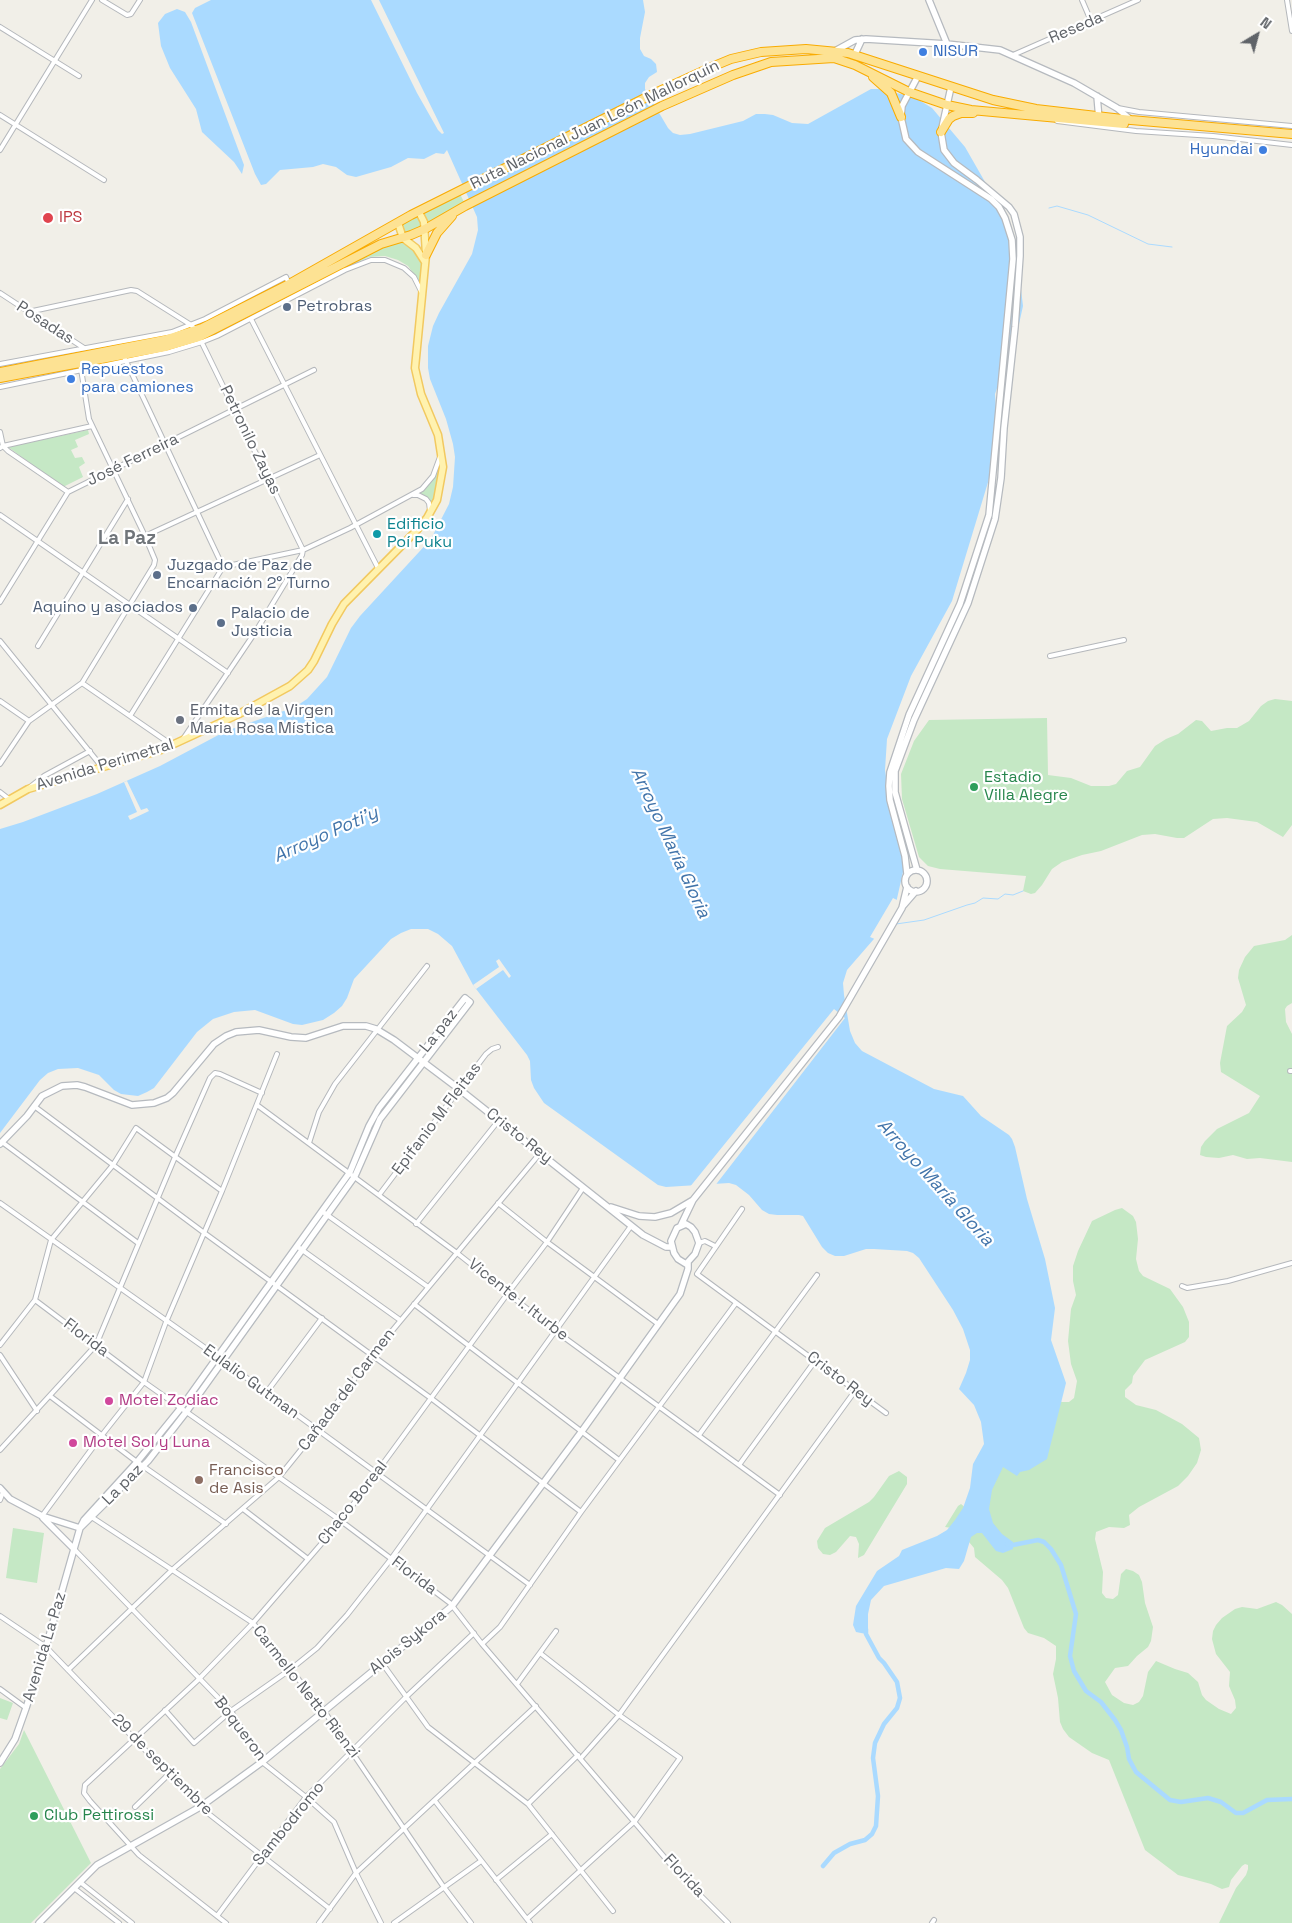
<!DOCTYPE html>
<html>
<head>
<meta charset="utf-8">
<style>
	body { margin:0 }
	#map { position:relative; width:1292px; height:1923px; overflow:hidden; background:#f1efe8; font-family:"Space Grotesk",sans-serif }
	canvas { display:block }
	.north { position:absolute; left:1232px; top:10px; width:50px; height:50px; -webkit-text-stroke:4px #fff; paint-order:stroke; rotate:37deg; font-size:14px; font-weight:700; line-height:20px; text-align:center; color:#5f6368 }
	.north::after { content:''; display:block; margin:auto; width:18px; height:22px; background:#5f6368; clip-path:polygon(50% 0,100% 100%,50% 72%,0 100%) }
</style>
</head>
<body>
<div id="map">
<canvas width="1292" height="1923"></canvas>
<div class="north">N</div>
</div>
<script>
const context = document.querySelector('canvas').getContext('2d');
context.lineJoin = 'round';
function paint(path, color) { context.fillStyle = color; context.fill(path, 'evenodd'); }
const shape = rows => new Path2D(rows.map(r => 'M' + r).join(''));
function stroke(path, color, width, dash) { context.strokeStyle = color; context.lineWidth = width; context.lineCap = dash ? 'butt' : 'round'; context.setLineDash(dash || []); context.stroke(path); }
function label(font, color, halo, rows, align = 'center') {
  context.font = font + ' "Space Grotesk",sans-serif'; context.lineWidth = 4.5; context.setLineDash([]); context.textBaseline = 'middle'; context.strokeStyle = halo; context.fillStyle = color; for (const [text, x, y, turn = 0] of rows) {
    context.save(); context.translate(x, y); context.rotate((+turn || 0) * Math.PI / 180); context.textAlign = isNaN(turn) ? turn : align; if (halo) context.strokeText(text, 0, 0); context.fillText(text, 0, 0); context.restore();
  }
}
paint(shape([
	[460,194,465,204,428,224,423,213],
	[417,216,421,222,422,226,405,235,400,224],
	[398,241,410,245,423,264,421,284,408,266,398,260,385,256,369,257,350,266,354,260,377,248],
	[88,430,89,434,75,440,78,447,71,450,75,458,82,457,85,463,79,467,83,477,63,487,8,447],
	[440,463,440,476,432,506,416,493,422,489],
	[1275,699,1292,701,1292,825,1283,837,1257,822,1227,818,1213,819,1184,838,1177,838,1155,834,1142,835,1101,851,1082,855,1062,862,1052,869,1042,885,1035,893,1031,894,1023,891,1026,876,940,869,928,866,919,857,902,799,901,774,914,741,929,720,1047,718,1048,775,1071,778,1091,786,1109,786,1116,784,1127,771,1140,767,1155,746,1166,739,1178,734,1196,720,1202,721,1211,731,1227,728,1237,728,1249,721,1261,706,1268,701],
	[1292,935,1292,1003,1287,1006,1285,1009,1286,1022,1292,1034,1292,1162,1260,1158,1247,1159,1233,1155,1219,1158,1206,1157,1200,1155,1201,1147,1205,1141,1217,1129,1249,1113,1260,1096,1221,1072,1220,1063,1227,1026,1242,1012,1246,1005,1238,978,1239,970,1245,957,1254,946,1285,940],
	[1122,1208,1133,1216,1136,1222,1138,1239,1136,1259,1139,1271,1143,1276,1170,1289,1183,1307,1189,1322,1189,1337,1185,1342,1145,1360,1133,1376,1132,1383,1125,1390,1125,1397,1136,1405,1156,1410,1182,1424,1199,1438,1201,1450,1197,1463,1188,1476,1178,1486,1139,1507,1129,1515,1130,1525,1124,1528,1109,1527,1096,1532,1095,1539,1103,1572,1102,1593,1106,1598,1113,1599,1118,1595,1121,1574,1126,1569,1133,1571,1139,1575,1142,1582,1145,1603,1153,1627,1151,1641,1148,1647,1137,1656,1128,1666,1115,1668,1105,1682,1112,1695,1124,1703,1133,1705,1139,1702,1143,1696,1148,1672,1156,1661,1175,1669,1188,1673,1198,1682,1202,1695,1206,1700,1219,1709,1231,1714,1236,1708,1235,1700,1229,1686,1230,1672,1216,1654,1212,1639,1213,1631,1216,1625,1222,1618,1235,1609,1242,1607,1257,1609,1276,1602,1282,1605,1292,1614,1292,1923,1219,1923,1236,1888,1246,1875,1248,1869,1248,1865,1245,1864,1242,1866,1231,1880,1229,1887,1222,1889,1211,1884,1178,1875,1145,1850,1109,1760,1092,1753,1069,1737,1063,1729,1060,1722,1058,1698,1053,1674,1056,1659,1056,1646,1044,1638,1028,1633,1024,1628,1008,1588,1002,1580,975,1557,974,1548,958,1529,945,1527,958,1506,961,1504,967,1509,986,1487,1055,1399,1062,1402,1069,1402,1074,1398,1077,1381,1071,1364,1068,1341,1071,1309,1076,1295,1073,1281,1073,1266,1078,1251,1092,1221,1115,1210],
	[899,1471,907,1477,907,1484,864,1555,858,1558,859,1544,856,1537,850,1536,836,1552,830,1555,823,1554,818,1548,817,1541,825,1528,869,1502,874,1497,889,1476],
	[13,1528,44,1533,37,1583,6,1578],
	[0,1698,13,1703,7,1720,0,1718],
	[24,1730,91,1863,31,1923,0,1923,0,1769,19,1744]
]), '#c5e8c5');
paint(shape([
	[211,0,371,0,417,93,438,130,442,134,444,133,379,0,643,0,645,12,640,38,640,49,644,56,651,59,656,64,657,72,649,77,645,83,645,89,668,128,673,133,680,135,690,134,743,121,756,114,765,114,773,115,792,123,808,124,871,89,879,89,914,97,932,108,965,147,1008,222,1016,248,1023,306,1019,324,995,394,999,446,952,601,911,676,887,739,885,770,888,790,903,838,904,853,903,872,896,903,880,932,847,970,843,983,844,995,850,1031,855,1043,862,1051,934,1089,963,1096,981,1116,1009,1135,1012,1139,1015,1147,1027,1199,1045,1259,1055,1308,1051,1340,1066,1383,1047,1459,1029,1470,1020,1472,1017,1476,1003,1467,992,1490,989,1509,993,1523,1002,1534,1013,1542,1013,1549,1003,1553,996,1551,982,1533,977,1533,971,1537,964,1561,959,1569,946,1568,884,1586,871,1600,868,1614,868,1628,866,1634,856,1632,853,1625,856,1606,877,1571,899,1556,902,1550,937,1536,947,1530,955,1520,963,1508,970,1488,973,1464,984,1444,981,1422,974,1405,959,1389,966,1373,970,1360,970,1350,963,1329,953,1310,919,1258,913,1253,907,1251,874,1249,866,1249,844,1256,835,1256,828,1253,822,1247,803,1216,799,1215,777,1215,769,1214,762,1210,749,1195,736,1185,729,1183,666,1187,658,1185,544,1103,534,1088,531,1080,530,1061,527,1055,473,985,452,946,438,934,428,929,411,929,401,933,391,939,354,979,347,998,342,1006,334,1013,323,1020,302,1025,293,1024,255,1010,234,1012,213,1019,197,1032,154,1088,147,1092,138,1096,121,1094,114,1090,99,1075,78,1068,58,1069,48,1073,40,1080,0,1133,0,829,23,822,97,794,160,766,226,731,295,707,307,699,327,677,351,628,360,616,431,539,449,504,453,487,455,457,453,444,446,419,430,379,428,368,428,346,433,326,439,313,472,254,478,230,477,217,447,150,444,154,436,153,424,159,408,158,391,167,356,177,347,175,336,167,323,164,313,167,280,170,266,184,261,185,255,174,192,13,195,8],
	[177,9,185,12,191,22,244,165,242,174,234,162,202,132,196,109,170,68,161,46,158,23,165,14]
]), '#aadaff');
paint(shape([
	[127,781,141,810,147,808,149,811,130,820,128,816,137,812,124,782],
	[893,898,899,901,894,913,877,940,870,937],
	[499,959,511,976,509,978,503,970,476,989,473,985,499,967,496,961],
	[834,1009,845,1018,714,1187,689,1188]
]), '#f1efe8');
stroke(shape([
	[1049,208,1057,206,1088,215,1148,244,1172,247],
	[896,924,924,920,967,905,975,903,983,898,998,899,1005,894,1013,895,1023,891]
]), '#aadaff', 1);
stroke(shape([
	[1007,1544,1013,1545,1038,1540,1044,1542,1051,1549,1061,1565,1076,1614,1070,1656,1074,1671,1086,1691,1101,1702,1115,1720,1121,1730,1127,1747,1129,1759,1136,1772,1170,1800,1181,1802,1208,1798,1221,1802,1236,1813,1243,1813,1267,1800,1292,1799],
	[823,1866,834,1853,850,1844,865,1840,872,1834,876,1826,878,1796,873,1758,875,1743,884,1724,897,1708,900,1698,897,1682,884,1663,879,1658,866,1634,866,1629]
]), '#aadaff', 4.5);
const street = shape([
	[102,0,127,15,131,14,140,0],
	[1082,0,1091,21],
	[1287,0,1292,31],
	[0,27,79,76],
	[1013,55,1138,0],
	[1118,108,1139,112,1292,126],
	[0,115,104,180],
	[1057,121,1136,131,1213,136,1292,145],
	[0,150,92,0],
	[0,293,84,348],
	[28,312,131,290,137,291,191,325,196,330],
	[251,319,378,568],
	[201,341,303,550],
	[125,359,223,567],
	[0,364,172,332,205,319,286,277,289,284],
	[0,387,169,352,202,342,217,336,345,270,371,260,385,260,404,268,414,277,421,291],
	[0,432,3,446,8,451,68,492],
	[0,448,3,446,92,426],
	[413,495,418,495,426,499,429,503,430,511],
	[0,515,228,673],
	[145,536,320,455],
	[223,567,303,550,350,528,422,489,433,476,440,457],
	[0,602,68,492,314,370],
	[0,641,102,767],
	[38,646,128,499],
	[1050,656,1124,640],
	[82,683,172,745],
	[0,701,29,721],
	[130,716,223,567],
	[183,739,256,631,302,555,303,550],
	[0,764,29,721,82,683,154,565,155,560,145,536,89,419,80,363],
	[30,787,44,776,90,751],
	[0,792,9,799],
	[1290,1071,1292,1071],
	[257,1105,457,1253,554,1330,780,1495],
	[34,1106,203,1232,432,1399,581,1512],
	[2,1142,138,1243],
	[309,1143,319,1112,335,1084,427,966],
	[379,1195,486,1054,492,1049,498,1047],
	[0,1203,218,1357,530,1585],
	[498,1203,547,1242,658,1324],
	[742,1209,697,1274,886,1413],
	[323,1212,428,1287],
	[416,1224,499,1120],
	[699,1243,705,1241,715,1246],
	[298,1247,400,1320],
	[1182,1286,1187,1288,1228,1281,1292,1263],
	[35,1300,144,1382,341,1521,450,1603,482,1644,678,1873,728,1923],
	[414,1304,619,1460],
	[0,1345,35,1300,51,1240,113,1165,136,1128,222,1191],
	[0,1355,37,1411],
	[266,1393,322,1318],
	[50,1396,137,1462,226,1524],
	[699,1435,817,1275],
	[0,1450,96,1345,175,1157,210,1078,215,1073,220,1074,262,1093],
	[739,1465,815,1361],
	[0,1500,3,1492],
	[243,1509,308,1559],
	[42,1516,102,1435,144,1382,166,1322,222,1191,277,1054],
	[90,1516,253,1623,324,1711,443,1886,471,1923],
	[74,1549,231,1711,262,1762,306,1797,334,1822,356,1873,381,1923],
	[0,1616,46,1647,200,1807,330,1909],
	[482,1644,500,1627,581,1512,736,1303],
	[382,1663,428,1727,528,1804,613,1911],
	[68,1670,172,1570,279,1477,317,1430,372,1355,541,1152],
	[517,1684,556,1631],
	[0,1689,26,1708],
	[165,1710,194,1743,231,1711,291,1669,317,1648,347,1615,391,1559,631,1226],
	[581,1758,619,1715,855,1391],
	[435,1801,530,1923],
	[528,1804,578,1755],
	[135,1807,169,1774],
	[496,1880,552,1834],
	[80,1882,132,1923],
	[74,1888,119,1923],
	[217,1916,306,1797,406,1697,474,1633],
	[527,1919,635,1821,680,1758,619,1715,540,1653],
	[226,1923,139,1855,90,1801,84,1793,85,1785,197,1681,253,1623,341,1521,508,1293,547,1242,583,1188],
	[319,1923,356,1873,536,1706],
	[394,1923,481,1861],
	[932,1923,934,1920]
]);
const secondary = shape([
	[929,0,947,44],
	[835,51,855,40,866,39,947,44,1000,50,1074,83,1117,108,1131,120],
	[855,54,862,39],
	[1097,96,1099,119],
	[917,870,895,792,895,771,914,720,968,603,995,519,1001,478,1004,428,1015,327,1020,256,1020,237,1014,214,1009,207,977,180,954,163,944,150,941,132,951,87],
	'905 881a11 11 0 1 1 22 0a11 11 0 1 1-22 0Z',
	[907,874,905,856,890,800,889,786,890,772,909,715,960,604,989,515,1013,259,1012,240,1005,218,999,207,991,199,918,152,906,139,901,117,902,106,918,76],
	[903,906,916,891],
	[0,1144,27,1116,42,1096,62,1086,77,1085,85,1087,132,1105,154,1103,167,1098,173,1093,214,1044,226,1036,236,1032,259,1030,291,1037,306,1038,343,1026,366,1026,376,1029,394,1040,459,1089,643,1235,666,1247,671,1247],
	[611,1207,639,1216,655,1217,671,1213,693,1200],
	[686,1224,691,1227,695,1232,699,1243,695,1254,686,1264,678,1259,674,1253,671,1241,677,1228,686,1224],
	[681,1225,693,1200,839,1017,902,908,907,887],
	[0,1488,10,1499,42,1516,80,1528],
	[43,1518,74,1549],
	[0,1763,15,1739,26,1708,46,1647,80,1528,84,1520,137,1462,180,1409,350,1172,369,1126,379,1108,465,998,470,1002,380,1119,355,1176,187,1411,148,1461,80,1528],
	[39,1923,97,1865,200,1807,262,1762,452,1606,582,1431,680,1294,688,1269,688,1263]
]);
const primary = shape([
	[398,223,403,238,416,248,425,262],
	[0,805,28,789,161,750,239,714,290,686,308,670,314,661,332,624,344,604,417,530,427,518,437,500,443,467,438,435,421,394,415,368,426,255,424,222,419,212]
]);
const highway = shape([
	[873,77,891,93,901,117],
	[941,132,949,119,953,116,961,113,973,113],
	[426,255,437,233,452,216],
	[0,372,164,340,202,328,289,284,411,215,655,93,714,66,731,59,761,52,806,49,848,53,993,100,1036,109,1131,120,1292,134],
	[0,378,165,347,199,337,381,244,411,235,425,229,465,206,662,106,733,75,771,62,834,58,855,65,909,92,947,105,971,110,1124,124]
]);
stroke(street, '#b5b8bc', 6);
stroke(secondary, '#b6babf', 8);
stroke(primary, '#f2c960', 9);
stroke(highway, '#f9ab00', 10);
stroke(street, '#fff', 4);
stroke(secondary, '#fff', 5.5);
stroke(primary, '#fff2af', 6);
stroke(highway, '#fde293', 8);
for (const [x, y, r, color] of [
	[923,52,5,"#3f7fe0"],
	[1263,150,5,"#3f7fe0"],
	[48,218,6,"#e0444e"],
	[287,307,5,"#5c6f8a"],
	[71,379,5,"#3f7fe0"],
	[377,534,5,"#0f9aa8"],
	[157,575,5,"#5c6f8a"],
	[193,608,5,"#5c6f8a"],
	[221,623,5,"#5c6f8a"],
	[180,720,5,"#6b7280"],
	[974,787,5,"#2e9e5b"],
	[109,1401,5,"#d1479c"],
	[73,1443,5,"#d1479c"],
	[199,1480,5,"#8d6e63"],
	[34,1816,5,"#2e9e5b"]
]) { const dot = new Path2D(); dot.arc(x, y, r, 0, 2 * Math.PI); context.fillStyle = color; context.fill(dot); stroke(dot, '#fff', 2); }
label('16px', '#5f6368', '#fff', [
	["Reseda",1076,28,-23],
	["Ruta Nacional Juan León Mallorquín",595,125,-26],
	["Posadas",45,323,33],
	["Petronilo Zayas",250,440,64],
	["José Ferreira",133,460,-26],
	["Avenida Perimetral",105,765,-17],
	["La paz",439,1031,-52],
	["Epifanio M Fleitas",437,1119,-53],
	["Cristo Rey",519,1136,38],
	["Vicente I. Iturbe",518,1300,38],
	["Florida",86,1338,37],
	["Cristo Rey",840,1379,37],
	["Eulalio Gutman",251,1382,36],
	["Cañada del Carmen",347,1390,-53],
	["La paz",123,1485,-45],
	["Chaco Boreal",353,1503,-52],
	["Florida",414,1576,37],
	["Alois Sykora",408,1642,-39],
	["Avenida La Paz",45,1647,-73],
	["Carmello Netto Rienzi",306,1692,52],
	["Boqueron",240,1729,53],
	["29 de septiembre",162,1765,45],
	["Sambodromo",289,1824,-51],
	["Florida",684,1876,47]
]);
label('16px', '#366cbe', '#fff', [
	["NISUR",933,52],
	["Hyundai",1253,150,"right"],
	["Repuestos",81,370],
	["para camiones",81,388]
], 'left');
label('16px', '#be3a42', '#fff', [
	["IPS",59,218]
], 'left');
label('16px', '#4e5e75', '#fff', [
	["Petrobras",297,307],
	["Juzgado de Paz de",167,566],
	["Encarnación 2° Turno",167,584],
	["Aquino y asociados",183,608,"right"],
	["Palacio de",231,614],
	["Justicia",231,632]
], 'left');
label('16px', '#0d838f', '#fff', [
	["Edificio",387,525],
	["Poí Puku",387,543]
], 'left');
label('16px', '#5b616d', '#fff', [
	["Ermita de la Virgen",190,711],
	["Maria Rosa Mística",190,729]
], 'left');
label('16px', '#27864d', '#fff', [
	["Estadio",984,778],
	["Villa Alegre",984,796],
	["Club Pettirossi",44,1816]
], 'left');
label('16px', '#b23c85', '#fff', [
	["Motel Zodiac",119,1401],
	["Motel Sol y Luna",83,1443]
], 'left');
label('16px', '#785e54', '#fff', [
	["Francisco",209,1471],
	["de Asis",209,1489]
], 'left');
label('italic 18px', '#4174aa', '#fff', [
	["Arroyo Poti'y",326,835,-24],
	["Arroyo María Gloria",670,843,65],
	["Arroyo María Gloria",935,1183,48]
]);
label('bold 19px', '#70757a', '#fff', [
	["La Paz",127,539]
]);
</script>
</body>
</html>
